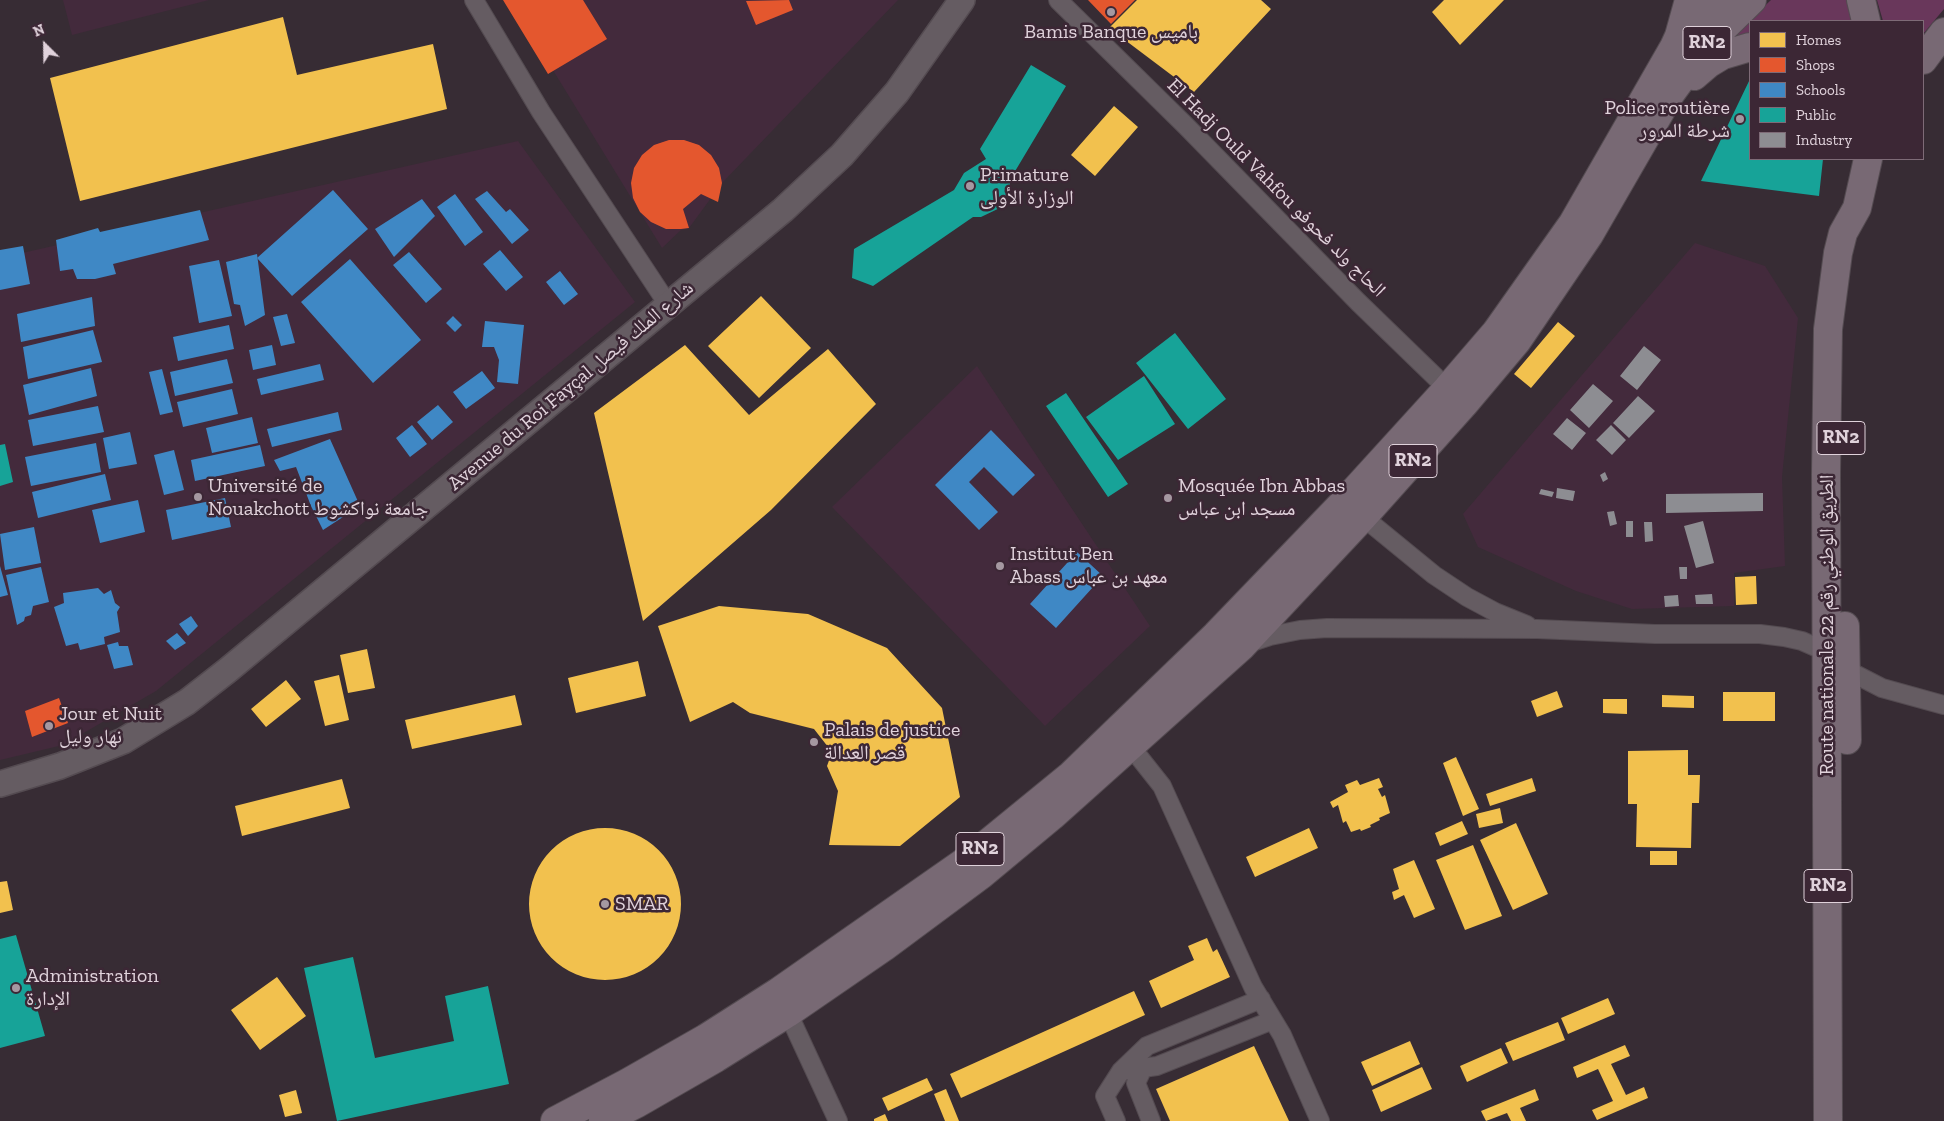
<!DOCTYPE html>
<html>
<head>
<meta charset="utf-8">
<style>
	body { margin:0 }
	#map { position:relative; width:1944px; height:1121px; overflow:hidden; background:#372c34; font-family:"Zilla Slab",serif }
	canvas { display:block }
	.legend { position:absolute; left:1749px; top:20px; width:175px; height:140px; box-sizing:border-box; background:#3c2735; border:1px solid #7e6b77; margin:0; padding:6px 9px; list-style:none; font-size:15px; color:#e0d2db }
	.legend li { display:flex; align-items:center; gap:10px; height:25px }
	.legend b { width:25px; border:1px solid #7e6b77 }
	.north { position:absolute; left:20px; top:20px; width:50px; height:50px; -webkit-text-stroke:4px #3c2735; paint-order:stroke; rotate:337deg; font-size:14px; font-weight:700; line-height:20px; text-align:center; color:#e0d2db }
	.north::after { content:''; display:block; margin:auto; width:18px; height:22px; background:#e0d2db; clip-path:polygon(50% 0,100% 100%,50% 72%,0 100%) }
</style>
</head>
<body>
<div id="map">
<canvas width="1944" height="1121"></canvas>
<ul class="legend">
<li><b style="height:14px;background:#f2c14e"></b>Homes</li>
<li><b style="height:14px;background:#e4572e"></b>Shops</li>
<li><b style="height:14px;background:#3f88c5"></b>Schools</li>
<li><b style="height:14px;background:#17a398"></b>Public</li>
<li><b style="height:14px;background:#8d8d92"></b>Industry</li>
</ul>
<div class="north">N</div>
</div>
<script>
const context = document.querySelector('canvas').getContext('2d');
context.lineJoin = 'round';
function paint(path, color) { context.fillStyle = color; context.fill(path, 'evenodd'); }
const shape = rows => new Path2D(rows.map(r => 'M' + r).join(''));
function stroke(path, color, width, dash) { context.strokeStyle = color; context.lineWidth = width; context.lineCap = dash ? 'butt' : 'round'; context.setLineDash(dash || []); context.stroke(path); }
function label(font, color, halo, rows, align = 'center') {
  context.font = font + ' "Zilla Slab","Noto Naskh Arabic",serif'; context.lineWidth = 5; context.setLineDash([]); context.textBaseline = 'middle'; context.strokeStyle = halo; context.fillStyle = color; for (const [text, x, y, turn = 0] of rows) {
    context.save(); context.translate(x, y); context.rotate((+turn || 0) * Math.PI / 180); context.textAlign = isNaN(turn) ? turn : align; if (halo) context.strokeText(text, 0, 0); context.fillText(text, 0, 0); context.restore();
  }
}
paint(shape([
	[63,0,209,0,72,35],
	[510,0,898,0,722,183,689,228,681,230,662,248],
	[518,141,635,302,156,691,63,745,0,760,0,258],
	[1695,243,1765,266,1798,318,1782,477,1785,566,1734,573,1734,606,1632,609,1576,591,1478,547,1463,514],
	[977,366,1150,626,1045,726,832,507]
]), '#432a3c');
paint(shape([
	[1771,0,1849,0,1855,21,1750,21,1750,37,1730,39],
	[1877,0,1944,0,1944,9,1923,34,1923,21,1883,21]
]), '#69375b');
paint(shape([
	[1137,0,1261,0,1271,9,1194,92,1109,28],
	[1444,0,1504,0,1460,45,1432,12],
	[283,17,297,75,433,44,447,109,80,201,50,78],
	[1114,106,1138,127,1095,176,1071,155],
	[761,296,811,348,759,398,708,346],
	[1558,322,1575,336,1531,388,1514,374],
	[685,345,749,415,828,349,876,404,771,510,643,621,594,413],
	[1756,576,1757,604,1736,605,1735,577],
	[719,606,808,614,887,648,942,708,960,797,900,846,829,845,838,791,827,766,832,752,814,729,750,713,733,702,690,722,658,626],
	[367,649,375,688,348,693,340,655],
	[638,661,646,696,576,713,568,678],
	[339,675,349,720,325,726,314,681],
	[286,680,301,699,266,727,251,709],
	[1557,691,1563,707,1537,717,1531,701],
	[1723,692,1775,692,1775,721,1723,721],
	[515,695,522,725,412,749,405,720],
	[1662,695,1694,696,1694,708,1662,707],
	[1603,699,1627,699,1627,714,1603,713],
	[1688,750,1688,775,1700,775,1699,803,1692,803,1691,848,1636,847,1637,804,1628,804,1628,751],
	[1456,757,1479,809,1463,816,1443,763],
	[1379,778,1383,787,1378,789,1382,797,1385,795,1390,813,1379,818,1380,820,1370,825,1371,827,1361,831,1360,829,1351,832,1346,821,1343,823,1338,805,1333,808,1330,802,1348,792,1345,785,1357,780,1360,785],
	[1532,778,1536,791,1490,806,1486,794],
	[342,779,350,808,242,836,235,806],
	[1500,808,1503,823,1479,828,1476,814],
	[1462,821,1468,834,1440,846,1435,833],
	[1516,823,1548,894,1513,910,1480,840],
	[1309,828,1318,848,1255,877,1246,857],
	'529 904a76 76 0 1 1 152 0a76 76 0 1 1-152 0Z',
	[1473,845,1502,916,1465,930,1436,860],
	[1650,851,1677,851,1677,865,1650,865],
	[1414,860,1435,909,1414,918,1404,895,1394,900,1392,892,1399,889,1393,869],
	[7,881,13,910,0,913,0,882],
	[1207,938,1213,952,1217,949,1230,977,1161,1008,1149,981,1194,960,1188,946],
	[277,977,306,1016,260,1050,231,1010],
	[1134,991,1145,1015,961,1098,950,1074],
	[1608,998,1615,1014,1568,1034,1561,1018],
	[1558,1022,1565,1040,1513,1061,1505,1043],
	[1410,1041,1420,1064,1372,1086,1361,1062],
	[1625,1045,1630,1056,1611,1064,1626,1095,1644,1087,1648,1098,1597,1120,1592,1110,1613,1101,1598,1069,1577,1078,1573,1067],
	[1254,1046,1289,1121,1170,1121,1156,1089],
	[1501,1048,1508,1063,1467,1082,1460,1066],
	[1422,1067,1432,1089,1381,1112,1372,1090],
	[927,1078,933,1090,888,1111,882,1098],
	[946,1089,959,1121,945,1121,934,1094],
	[1535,1089,1539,1100,1520,1108,1526,1121,1511,1121,1507,1113,1486,1121,1481,1111],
	[296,1090,302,1113,285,1117,279,1095],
	[885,1114,888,1121,874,1121,874,1119]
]), '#f2c14e');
paint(shape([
	[503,0,583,0,607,39,548,74],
	[789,0,793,10,756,25,746,1],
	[1088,0,1135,0,1111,24],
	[669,140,684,140,699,145,711,155,719,168,722,183,718,202,701,194,683,209,689,228,681,229,666,229,651,222,640,212,633,198,631,183,634,168,642,155,654,145],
	[59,698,68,723,32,737,25,711]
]), '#e4572e');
paint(shape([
	[333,190,368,229,292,296,257,258],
	[487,191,506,212,510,209,529,230,512,244,475,199],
	[455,194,483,232,465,246,437,207],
	[422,199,435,216,394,257,375,229],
	[200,210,209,240,113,264,116,274,95,279,77,279,73,269,60,271,56,240,98,228,100,232],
	[23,246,30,284,0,290,0,250],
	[500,250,523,277,506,291,483,264],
	[409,252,442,289,426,303,393,265],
	[257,254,265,315,245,326,240,305,234,304,226,262],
	[350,259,421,340,373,383,301,302],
	[219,260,232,316,199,323,189,266],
	[560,271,578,294,564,305,546,282],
	[92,297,95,326,21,342,17,314],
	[287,314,295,343,281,346,273,317],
	[453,316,462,325,455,332,446,323],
	[485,321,524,325,518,384,497,382,499,360,494,347,482,347],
	[229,325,234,349,178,361,173,337],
	[93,330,102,362,28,379,23,347],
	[272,345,276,365,253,370,249,350],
	[227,359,233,383,175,396,170,372],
	[320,364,324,380,261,395,257,379],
	[91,368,97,396,29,415,23,385],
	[162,369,173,412,160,415,149,372],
	[482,371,495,388,466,409,453,392],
	[232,389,238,414,183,427,177,402],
	[438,405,453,422,432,440,417,422],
	[98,406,104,432,33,446,28,420],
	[338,412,342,430,272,447,267,429],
	[252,417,258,443,212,453,206,428],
	[412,425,427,444,410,457,396,438],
	[991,430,1035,475,1013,496,984,467,969,482,998,512,979,530,935,485],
	[130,432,137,464,109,469,103,438],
	[330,439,360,506,323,530,311,506,296,467,280,471,274,460],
	[96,443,101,472,31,486,25,457],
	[260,445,265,466,195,481,191,460],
	[174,450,184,490,164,495,154,455],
	[105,474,111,500,38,518,32,492],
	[225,498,231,527,172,540,166,510],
	[138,500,145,532,100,543,92,510],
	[34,527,41,563,5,570,0,534],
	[1077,552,1103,576,1056,628,1030,604],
	[0,566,8,595,0,597],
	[41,567,49,602,33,606,31,615,25,617,24,621,17,625,6,575],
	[98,588,104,594,111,590,115,603,120,607,117,612,120,632,104,637,105,644,80,650,78,643,66,646,54,607,64,603,63,593],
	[191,616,198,626,188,636,179,624],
	[177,633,186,643,175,650,166,641],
	[118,642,119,646,128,646,133,665,114,669,107,645]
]), '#3f88c5');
paint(shape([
	[1031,65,1066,86,1011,178,1006,205,981,217,973,217,873,286,852,278,854,249,954,190,964,173,986,159,980,149],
	[1750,79,1750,159,1823,159,1819,196,1701,181],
	[1175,333,1226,399,1188,429,1136,363],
	[1144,376,1175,424,1118,460,1086,417],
	[1066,393,1128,484,1108,497,1046,406],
	[5,444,13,482,0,486,0,445],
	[16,935,45,1036,0,1048,0,939],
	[353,957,375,1058,454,1041,445,996,488,986,509,1084,337,1121,304,968]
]), '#17a398');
paint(shape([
	[1644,346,1661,360,1637,390,1620,376],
	[1593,384,1613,401,1589,428,1570,410],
	[1638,396,1655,411,1629,438,1613,423],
	[1567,418,1586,433,1572,450,1553,434],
	[1611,425,1626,440,1612,455,1596,440],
	[1605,472,1608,479,1603,482,1600,475],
	[1557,488,1575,491,1573,501,1556,498],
	[1541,489,1554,492,1552,497,1539,494],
	[1763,493,1763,511,1666,513,1666,494],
	[1614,511,1617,524,1610,526,1607,512],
	[1626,521,1633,521,1633,537,1626,537],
	[1703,521,1714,563,1696,568,1684,526],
	[1644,522,1652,522,1653,541,1645,542],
	[1679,567,1687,567,1687,579,1680,579],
	[1712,594,1713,604,1696,604,1695,595],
	[1678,595,1679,606,1665,607,1664,596]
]), '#8d8d92');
const street = shape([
	[474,0,541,112,669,306],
	[1058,0,1186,126,1358,302,1454,395],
	[1357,512,1434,575,1467,597,1495,612,1527,625],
	[1249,643,1270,636,1300,630,1327,628,1537,629,1655,634,1760,634,1784,637,1802,641,1827,652,1847,670,1882,688,1944,705],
	[1124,738,1162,786,1253,987,1282,1035,1320,1121],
	[788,1013,838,1121],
	[1143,1068,1136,1083,1151,1121],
	[1121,1071,1157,1066,1273,1020],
	[1116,1121,1105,1096,1121,1071,1147,1046,1261,999]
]);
const secondary = shape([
	[0,784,60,766,123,741,187,702,228,670,783,210,842,155,897,92,962,0]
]);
const highway = shape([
	[1861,0,1866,21],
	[1679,36,1721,0],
	[1923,60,1944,32],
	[1694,76,1708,64,1723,55,1750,47],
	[1845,626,1847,740],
	[555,1121,627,1083,706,1038,778,992,967,860,1071,775,1216,635,1345,501,1447,389,1496,332,1573,223,1674,47,1679,36,1689,0],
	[603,1121,636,1104,716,1058,788,1013,884,947,981,875,1052,816,1242,646,1363,517,1464,404,1517,341,1589,235,1671,93,1707,44,1752,0],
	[1828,1121,1826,474,1828,329,1838,253,1843,233,1857,208,1868,159]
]);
stroke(street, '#544b51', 20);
stroke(secondary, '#544b51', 28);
stroke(highway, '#544b51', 30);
stroke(street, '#655c62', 18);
stroke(secondary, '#655c62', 25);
stroke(highway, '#786974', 28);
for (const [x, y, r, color] of [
	[1111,12,5,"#a598a1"],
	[1740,119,5,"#a598a1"],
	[970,186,5,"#a598a1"],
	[198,497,5,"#a598a1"],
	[1168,498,5,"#a598a1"],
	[1000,566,5,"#a598a1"],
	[49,726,5,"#a598a1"],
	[814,742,5,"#a598a1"],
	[605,904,5,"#a598a1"],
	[16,988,5,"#a598a1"]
]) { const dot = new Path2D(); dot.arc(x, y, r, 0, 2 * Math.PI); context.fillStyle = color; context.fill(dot); stroke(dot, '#3c2735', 2); }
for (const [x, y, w] of [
	[1707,43,48],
	[1841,438,48],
	[1413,461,48],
	[980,849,48],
	[1828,886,48]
]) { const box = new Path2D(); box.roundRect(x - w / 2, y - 16.5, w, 33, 4); context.fillStyle = '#3c2735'; context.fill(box); stroke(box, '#e0d2db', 1); }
label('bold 19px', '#e0d2db', null, [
	["RN2",1707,43],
	["RN2",1841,438],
	["RN2",1413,461],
	["RN2",980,849],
	["RN2",1828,886]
]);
label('20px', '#e0d2db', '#3c2735', [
	["Bamis Banque باميس",1111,32,"center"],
	["Police routière",1730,108,"right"],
	["شرطة المرور",1730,131,"right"],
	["Primature",980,175],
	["الوزارة الأولى",980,198],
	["Université de",208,486],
	["Nouakchott جامعة نواكشوط",208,509],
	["Mosquée Ibn Abbas",1178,486],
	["مسجد ابن عباس",1178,509],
	["Institut Ben",1010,554],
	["Abass معهد بن عباس",1010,577],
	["Jour et Nuit",59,714],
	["نهار وليل",59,737],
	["Palais de justice",824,730],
	["قصر العدالة",824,753],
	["SMAR",615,904],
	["Administration",26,976],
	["الإدارة",26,999]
], 'left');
label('20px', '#e0d2db', '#3c2735', [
	["El Hadj Ould Vahfou الحاج ولد فحوفو",1276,188,45],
	["Avenue du Roi Fayçal شارع الملك فيصل",571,386,-40],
	["Route nationale 22 الطريق الوطني رقم",1827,625,-90]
]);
</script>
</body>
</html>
